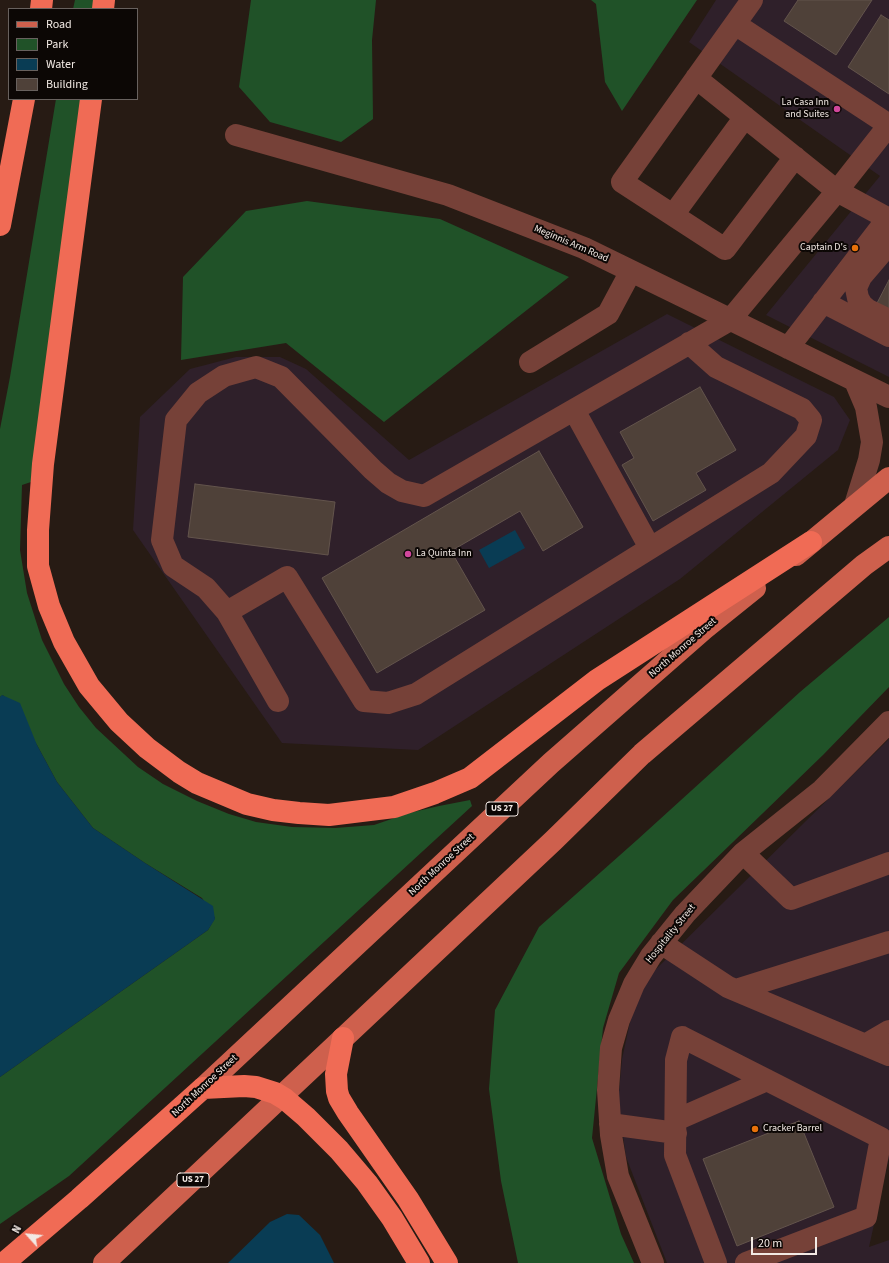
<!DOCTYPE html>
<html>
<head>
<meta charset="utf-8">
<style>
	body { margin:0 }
	#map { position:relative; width:889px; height:1263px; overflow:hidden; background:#271b14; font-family:"Source Sans 3",sans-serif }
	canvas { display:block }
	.legend { position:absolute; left:8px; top:8px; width:130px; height:92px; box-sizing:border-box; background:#0c0705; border:1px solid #68615e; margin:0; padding:5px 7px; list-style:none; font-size:12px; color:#f2e9e4 }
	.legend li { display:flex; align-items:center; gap:8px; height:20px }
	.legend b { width:20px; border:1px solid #68615e }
	.north { position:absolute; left:8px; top:1215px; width:40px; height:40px; -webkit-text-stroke:3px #0c0705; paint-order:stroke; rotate:297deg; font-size:11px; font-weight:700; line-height:16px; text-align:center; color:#f2e9e4 }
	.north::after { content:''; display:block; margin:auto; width:14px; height:18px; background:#f2e9e4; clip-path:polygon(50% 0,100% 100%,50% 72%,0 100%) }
	.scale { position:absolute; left:751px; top:1237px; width:66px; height:18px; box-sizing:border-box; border:2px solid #f2e9e4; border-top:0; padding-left:5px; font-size:12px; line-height:14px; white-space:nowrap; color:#f2e9e4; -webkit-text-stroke:3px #0c0705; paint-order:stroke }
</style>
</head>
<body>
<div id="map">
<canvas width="889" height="1263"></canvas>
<ul class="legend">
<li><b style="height:5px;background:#ce604d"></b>Road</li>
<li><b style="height:11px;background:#205228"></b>Park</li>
<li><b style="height:11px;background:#093c54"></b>Water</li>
<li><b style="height:11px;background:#4f4139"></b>Building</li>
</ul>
<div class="north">N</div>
<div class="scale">20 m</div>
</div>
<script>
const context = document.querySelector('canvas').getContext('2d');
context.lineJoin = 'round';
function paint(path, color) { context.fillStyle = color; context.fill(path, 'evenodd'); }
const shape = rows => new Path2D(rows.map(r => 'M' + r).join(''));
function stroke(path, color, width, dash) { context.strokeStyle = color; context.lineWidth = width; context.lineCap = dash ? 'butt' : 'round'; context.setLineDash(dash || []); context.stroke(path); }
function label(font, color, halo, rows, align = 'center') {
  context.font = font + ' "Source Sans 3",sans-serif'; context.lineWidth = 4; context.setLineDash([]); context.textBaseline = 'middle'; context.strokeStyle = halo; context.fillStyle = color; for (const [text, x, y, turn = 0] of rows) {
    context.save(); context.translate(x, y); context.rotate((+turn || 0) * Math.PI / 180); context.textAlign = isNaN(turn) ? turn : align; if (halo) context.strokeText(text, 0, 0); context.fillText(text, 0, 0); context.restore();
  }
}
paint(shape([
	[716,0,889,0,889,377,766,315,880,176,689,42],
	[667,314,834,397,850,420,838,450,680,579,418,750,282,743,133,530,140,417,190,369,236,357,280,357,306,369,409,460],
	[889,739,889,1157,869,1247,889,1240,889,1263,667,1263,626,1157,618,1102,622,1059,632,1013,650,975]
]), '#2f202a');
paint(shape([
	[75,0,95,0,94,9,73,9],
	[251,0,376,0,372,40,373,119,341,142,270,122,239,87],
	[591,0,697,0,622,111,605,82,596,4],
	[56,99,82,99,31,482,22,485,20,550,27,593,42,640,64,684,79,707,96,728,138,767,163,784,197,801,229,814,256,822,292,827,335,828,374,825,409,813,439,806,470,800,472,806,69,1176,0,1224,0,1077,208,930,215,918,202,898,145,863,93,828,57,782,37,745,3,695,0,697,0,429,10,377],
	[307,201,440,219,569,277,384,422,286,343,181,360,183,277,246,211],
	[889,617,889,687,823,755,673,900,619,973,603,1028,592,1138,621,1234,634,1263,518,1263,501,1181,489,1089,495,1010,539,927,637,840,800,692]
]), '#205228');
paint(shape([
	[515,530,525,548,489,568,479,550],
	[2,695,20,703,37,745,57,782,93,828,145,863,213,906,215,919,208,930,0,1077,0,697],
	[287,1214,299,1215,320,1235,334,1263,228,1263,270,1222]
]), '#093c54');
const building = shape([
	[798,0,872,0,836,55,784,21,798,0],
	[881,15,889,20,889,94,848,67,881,15],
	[889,280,889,314,875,307,889,280],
	[700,387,736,450,696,473,706,490,653,521,622,465,634,458,620,432,700,387],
	[539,451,583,527,543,551,520,511,451,551,485,610,377,673,322,578,539,451],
	[195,484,335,502,328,555,188,537,195,484],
	[799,1121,834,1207,737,1246,703,1159,799,1121]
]);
paint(building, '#4f4139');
stroke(building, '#63544c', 1);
stroke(shape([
	[752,0,622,182,725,249,795,157],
	[735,24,889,125],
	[696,78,837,191,889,219],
	[236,135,448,195,584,248,889,397],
	[673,215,745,117],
	[889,244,861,277,856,288,858,298,862,305,868,310,889,320],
	[823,302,889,336],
	[788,348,888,218],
	[530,362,608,314,631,271],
	[855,381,866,407,872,442,869,460,855,505],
	[574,410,650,548],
	[227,612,287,577,364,701,388,703,416,694,771,473,806,436,811,420,802,409,716,367,689,343],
	[278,701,227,612,206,588,173,566,162,540,176,420,198,393,224,376,256,367,281,377,373,470,388,483,402,491,424,496,730,320,837,191,889,125],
	[743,853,791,899,889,863],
	[661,943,728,987,889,1055],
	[736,990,889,942],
	[865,1045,889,1031],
	[676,1120,767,1080],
	[610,1124,676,1133],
	[653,1263,618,1176,611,1135,608,1090,611,1048,619,1020,634,984,651,956,685,914,743,853,822,790,889,722],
	[716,1263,675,1155,676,1060,682,1037,881,1138,866,1217,746,1263]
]), '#764138', 22);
stroke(shape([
	[796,555,889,478],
	[203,1088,551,763,704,629,755,588],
	[104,1263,553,841,642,754,864,565,889,547]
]), '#ce604d', 22);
stroke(shape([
	[41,9,42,0],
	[103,9,104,0],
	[91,99,43,464,38,530,38,566,49,606,64,642,89,686,119,722,147,748,179,772,197,783,247,804,273,810,299,813,329,815,394,807,435,793,470,778,597,680,811,542],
	[0,225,24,99],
	[343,1038,336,1074,337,1091,339,1098,348,1113,408,1199,447,1263],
	[4,1263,79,1199,203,1088,244,1086,256,1087,275,1093,285,1099,306,1117,339,1150,367,1183,392,1218,419,1263]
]), '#f06b55', 22);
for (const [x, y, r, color] of [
	[837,109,4,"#d1479c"],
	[855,248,4,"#e8710a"],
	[408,554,4,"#d1479c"],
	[755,1129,4,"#e8710a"]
]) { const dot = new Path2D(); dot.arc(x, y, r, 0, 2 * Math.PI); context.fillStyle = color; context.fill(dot); stroke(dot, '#0c0705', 1.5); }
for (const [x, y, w] of [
	[502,809,32],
	[193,1180,32]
]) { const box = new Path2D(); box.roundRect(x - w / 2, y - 7, w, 14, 3); context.fillStyle = '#0c0705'; context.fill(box); stroke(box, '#f2e9e4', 1); }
label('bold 9px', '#f2e9e4', null, [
	["US 27",502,809],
	["US 27",193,1180]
]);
label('10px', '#f2e9e4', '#0c0705', [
	["La Casa Inn",829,103],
	["and Suites",829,115],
	["Captain D's",847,248],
	["La Quinta Inn",416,554,"left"],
	["Cracker Barrel",763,1129,"left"]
], 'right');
label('10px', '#f2e9e4', '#0c0705', [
	["Meginnis Arm Road",571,244,23],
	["North Monroe Street",683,648,-41],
	["North Monroe Street",442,865,-43],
	["Hospitality Street",671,934,-51],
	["North Monroe Street",205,1086,-43]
]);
</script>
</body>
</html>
